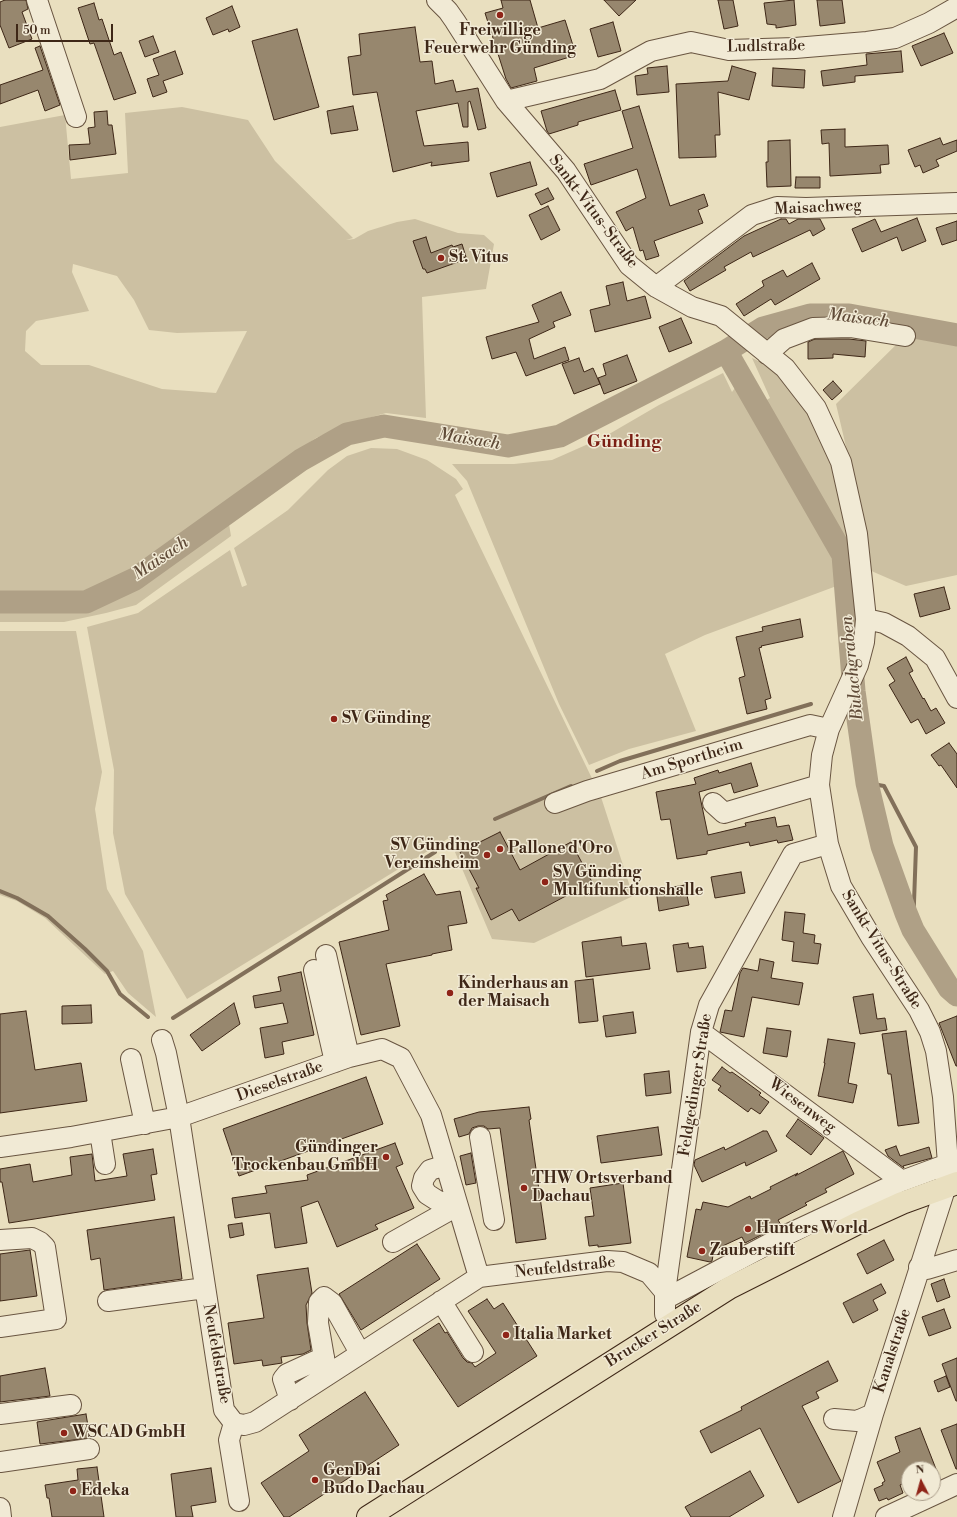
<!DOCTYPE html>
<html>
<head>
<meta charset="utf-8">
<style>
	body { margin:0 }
	#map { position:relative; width:957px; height:1517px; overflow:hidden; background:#e9dfbf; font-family:"Libre Bodoni",serif }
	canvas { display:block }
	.north { position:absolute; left:901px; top:1461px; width:40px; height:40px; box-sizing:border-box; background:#f1ead5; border:1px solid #a99c89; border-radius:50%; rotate:354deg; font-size:11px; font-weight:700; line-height:16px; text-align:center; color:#3e2717 }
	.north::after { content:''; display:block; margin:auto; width:14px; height:18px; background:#8f2418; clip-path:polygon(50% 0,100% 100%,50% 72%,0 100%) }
	.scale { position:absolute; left:16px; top:24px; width:97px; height:18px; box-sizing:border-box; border:2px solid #3e2717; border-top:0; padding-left:5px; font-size:12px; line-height:14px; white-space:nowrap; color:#3e2717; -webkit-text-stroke:3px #f1ead5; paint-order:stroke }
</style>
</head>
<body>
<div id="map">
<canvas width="957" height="1517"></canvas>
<div class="north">N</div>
<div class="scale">50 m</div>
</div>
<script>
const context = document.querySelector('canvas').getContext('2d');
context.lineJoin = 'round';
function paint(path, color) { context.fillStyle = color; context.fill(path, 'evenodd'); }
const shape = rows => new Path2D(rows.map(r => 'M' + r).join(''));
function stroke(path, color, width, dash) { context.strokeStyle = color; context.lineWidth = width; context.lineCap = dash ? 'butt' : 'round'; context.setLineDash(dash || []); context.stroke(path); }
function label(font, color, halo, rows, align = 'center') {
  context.font = font + ' "Libre Bodoni",serif'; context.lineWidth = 3; context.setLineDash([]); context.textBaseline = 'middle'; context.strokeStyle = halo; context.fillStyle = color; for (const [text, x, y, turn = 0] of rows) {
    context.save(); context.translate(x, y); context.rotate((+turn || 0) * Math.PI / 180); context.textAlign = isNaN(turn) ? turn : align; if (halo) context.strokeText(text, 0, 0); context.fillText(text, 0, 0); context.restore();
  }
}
paint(shape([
	[182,107,248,120,275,161,353,238,346,240,354,239,368,231,397,222,415,219,458,233,484,235,494,244,486,289,422,297,426,418,386,413,351,423,316,438,247,486,139,567,107,587,81,592,0,591,0,127,65,115,71,179,128,173,125,113],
	[73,264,117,276,134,300,149,330,177,333,247,331,216,393,162,389,89,365,41,365,25,351,26,331,36,321,89,311,72,272],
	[905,336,957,345,957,575,906,586,869,570,861,511,836,404],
	[752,358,774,368,809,413,823,440,837,483,856,577,850,581,705,635,665,654,696,731,629,749,589,765,559,704,467,481,452,464,514,464,552,460,604,437,659,405,723,373,732,392,738,384,763,402,770,398],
	[371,448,397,449,427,460,456,479,463,489,455,495,601,797,633,896,534,943,492,939,449,838,187,999,125,894,113,833,114,770,87,627,138,613,230,550,242,587,247,585,234,548,288,510,328,470,347,456],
	[229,524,231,536,136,605,106,613,64,622,0,622,0,612,86,611,141,585,206,538],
	[0,631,76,631,102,772,95,809,107,889,143,951,156,1017,128,993,113,971,105,974,45,918,17,901,0,895]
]), '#ccc0a2');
stroke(shape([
	[597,771,620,761,811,704],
	[867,783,884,786,916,847,913,930],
	[495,819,571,786],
	[0,891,17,898,48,916,85,949,107,971,120,994,148,1017],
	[173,1018,435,852]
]), '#82705a', 4);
stroke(shape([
	[726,351,843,555,854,691,867,783,882,846,906,913,913,930,949,988,957,995],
	[0,602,86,602,135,579,301,460,347,434,384,426,508,446,560,436,726,351,763,328,810,315,849,315,957,335]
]), '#afa086', 23);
const building = shape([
	[5,0,26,0,28,9,22,12,32,39,9,48,0,25,0,2,5,0],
	[501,0,530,0,538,28,565,20,576,55,534,68,537,81,511,88,506,79,485,13,503,8,501,0],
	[604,0,636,0,619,16,604,0],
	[718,0,733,0,738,26,724,29,718,0],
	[794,0,796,25,776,28,776,25,767,24,764,3,794,0],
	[817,0,842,0,845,23,820,26,817,0],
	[94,3,99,20,102,19,114,55,121,52,136,93,114,100,94,43,90,44,78,8,94,3],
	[232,6,240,27,229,32,228,29,213,35,206,18,232,6],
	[613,22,621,51,598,57,590,29,613,22],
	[415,27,420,62,432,61,435,84,453,80,456,92,478,88,486,128,478,130,470,101,468,102,468,127,463,127,458,103,416,111,424,146,468,142,469,161,431,166,432,162,393,172,377,92,353,95,348,57,361,55,359,34,415,27],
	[297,29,319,107,274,120,252,41,297,29],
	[944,33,953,53,921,66,912,46,944,33],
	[153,36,159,52,145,57,139,41,153,36],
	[40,46,60,105,45,111,38,90,0,104,0,85,43,70,35,48,40,46],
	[175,51,183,74,163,81,167,92,153,97,147,79,159,75,153,59,175,51],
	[901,51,903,72,855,76,855,82,823,86,821,71,867,65,866,54,901,51],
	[667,66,669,92,637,95,635,76,648,74,647,68,667,66],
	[732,66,756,73,749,100,718,92,720,135,715,135,716,157,679,158,676,84,728,81,732,66],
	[773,68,805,70,804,88,772,86,773,68],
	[615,90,621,110,578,122,578,125,549,134,547,131,541,111,615,90],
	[353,106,358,130,331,134,327,111,353,106],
	[639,106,670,206,704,194,708,206,698,210,703,223,654,241,659,256,646,260,643,250,640,251,633,227,626,231,616,212,646,198,637,169,591,185,584,164,633,148,622,111,639,106],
	[107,111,108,125,112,125,116,154,70,160,69,145,90,144,88,128,95,127,94,112,107,111],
	[845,129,845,147,888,145,889,164,880,165,881,173,830,176,829,143,822,144,821,130,845,129],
	[940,138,943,145,957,140,957,151,936,160,939,166,923,173,920,165,915,167,908,150,940,138],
	[790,140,791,186,767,187,766,162,768,162,768,141,790,140],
	[530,162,537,185,497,197,490,173,530,162],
	[796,177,820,177,820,188,795,188,796,177],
	[548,188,554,199,541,205,535,194,548,188],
	[548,206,560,230,541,240,529,215,548,206],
	[917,218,926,241,902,251,897,237,862,252,852,229,875,219,881,232,917,218],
	[781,219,786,219,789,224,798,219,820,219,825,229,813,236,810,230,753,257,751,252,724,267,726,270,690,291,684,281,744,236,781,219],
	[957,221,957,240,942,245,936,228,957,221],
	[426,237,431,253,452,245,453,247,462,244,466,257,457,260,458,262,427,273,425,269,423,269,413,241,426,237],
	[812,263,820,279,775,305,771,299,744,316,736,304,764,286,762,281,783,270,787,277,812,263],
	[623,282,627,301,645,296,651,318,595,332,590,310,610,305,606,286,623,282],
	[561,292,571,315,553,322,555,327,529,339,534,359,565,347,569,360,526,376,516,352,492,359,486,337,539,322,532,305,561,292],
	[681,318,692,343,669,352,659,327,681,318],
	[815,339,849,339,866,341,865,357,833,354,833,358,808,359,808,342,815,339],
	[627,355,637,381,604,394,598,378,606,375,603,364,627,355],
	[579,358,584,372,593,368,600,384,574,394,562,364,579,358],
	[833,381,842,391,832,400,823,390,833,381],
	[944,587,950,609,920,617,914,594,944,587],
	[800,619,803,637,761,646,762,647,759,648,771,698,765,700,767,709,747,714,739,678,745,676,736,637,763,631,762,627,800,619],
	[906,657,913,671,909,673,923,699,924,698,931,711,936,708,945,723,926,734,918,719,911,723,889,685,895,681,887,668,906,657],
	[949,743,957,754,957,788,941,765,939,766,931,755,949,743],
	[751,763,758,786,734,793,731,783,699,792,708,835,746,826,745,823,775,817,777,827,789,825,793,840,778,843,777,840,750,846,749,842,707,851,707,854,677,859,670,819,661,820,656,792,696,784,694,778,718,770,719,773,751,763],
	[500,832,520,870,571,842,592,882,519,921,512,909,491,920,476,888,479,888,460,852,500,832],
	[741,872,745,893,715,898,711,877,741,872],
	[424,874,436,895,460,891,467,923,448,926,452,950,432,954,432,955,386,964,400,1026,361,1035,339,942,389,930,383,901,388,900,386,895,424,874],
	[685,885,689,905,659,911,656,890,685,885],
	[785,912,805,914,803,933,815,935,814,943,821,944,818,964,792,961,794,942,782,940,785,912],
	[621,937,622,946,646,943,650,969,586,977,582,942,621,937],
	[688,943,689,948,703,946,706,968,677,972,673,945,688,943],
	[760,959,774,962,771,978,803,983,799,1005,752,997,744,1037,720,1032,725,1010,732,1011,740,973,743,968,758,971,760,959],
	[301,972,314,1035,282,1042,284,1054,265,1058,260,1028,288,1023,283,1003,255,1008,253,996,281,991,278,977,301,972],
	[593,979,598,1021,579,1023,575,981,593,979],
	[873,994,877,1019,885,1018,887,1030,860,1034,853,997,873,994],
	[234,1003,240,1024,202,1051,190,1035,234,1003],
	[91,1005,92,1023,62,1024,62,1006,91,1005],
	[26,1011,35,1070,81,1063,87,1101,0,1113,0,1014,26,1011],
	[633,1012,636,1033,606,1037,603,1016,633,1012],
	[957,1016,957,1066,956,1066,939,1023,957,1016],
	[767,1028,791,1031,787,1057,763,1053,767,1028],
	[906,1031,919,1123,898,1126,891,1074,888,1074,882,1034,906,1031],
	[828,1039,855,1043,848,1083,857,1085,853,1103,818,1096,825,1063,824,1063,828,1039],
	[722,1067,730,1073,732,1072,746,1082,761,1093,759,1095,769,1102,760,1114,751,1108,748,1112,718,1090,721,1086,712,1080,722,1067],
	[669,1071,671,1093,646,1096,644,1074,669,1071],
	[366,1077,383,1124,239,1176,223,1129,366,1077],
	[529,1107,531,1119,529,1120,546,1239,516,1243,500,1128,488,1129,484,1126,478,1126,472,1128,469,1134,459,1137,454,1119,479,1112,529,1107],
	[798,1119,824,1138,811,1155,786,1136,798,1119],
	[658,1127,662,1155,601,1163,597,1136,658,1127],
	[763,1131,767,1131,777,1151,746,1166,745,1162,702,1182,694,1165,695,1160,724,1147,725,1150,763,1131],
	[395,1143,403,1164,396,1167,414,1208,375,1225,378,1229,337,1247,318,1201,301,1207,307,1243,275,1248,270,1213,235,1218,232,1198,267,1193,265,1186,308,1180,307,1175,395,1143],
	[896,1146,900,1156,929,1147,932,1158,903,1166,904,1168,888,1156,885,1150,896,1146],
	[153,1149,157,1174,151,1175,155,1200,9,1223,2,1182,0,1182,0,1169,30,1164,33,1182,72,1175,70,1157,92,1154,95,1181,127,1176,123,1154,153,1149],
	[843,1151,854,1174,825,1189,827,1192,805,1203,807,1205,778,1220,781,1225,745,1243,742,1237,714,1250,712,1261,710,1262,687,1257,696,1209,701,1210,703,1202,728,1207,750,1196,751,1199,771,1189,770,1187,798,1173,795,1176,843,1151],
	[471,1153,476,1183,466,1185,460,1156,471,1153],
	[623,1183,631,1243,598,1247,598,1245,589,1246,585,1217,594,1216,590,1188,623,1183],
	[174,1217,182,1279,104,1290,100,1258,91,1260,87,1230,174,1217],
	[242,1223,244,1235,230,1238,228,1225,242,1223],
	[884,1240,894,1260,867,1274,857,1254,884,1240],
	[417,1244,440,1279,361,1330,339,1294,417,1244],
	[30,1250,37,1296,0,1301,0,1254,30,1250],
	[308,1268,312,1293,306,1305,307,1323,311,1350,303,1354,281,1357,282,1363,263,1366,262,1360,234,1364,228,1323,264,1318,257,1275,308,1268],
	[944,1279,950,1297,937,1302,931,1284,944,1279],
	[881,1284,886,1293,873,1300,878,1310,853,1323,843,1303,881,1284],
	[487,1299,494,1309,503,1303,537,1356,458,1407,413,1340,439,1323,445,1333,447,1332,463,1358,467,1362,472,1363,475,1367,496,1353,468,1311,487,1299],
	[944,1309,951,1328,929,1336,922,1317,944,1309],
	[957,1358,957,1401,956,1401,942,1364,957,1358],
	[828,1361,838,1381,816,1392,819,1398,802,1406,841,1481,798,1503,760,1428,711,1453,700,1431,742,1410,741,1407,828,1361],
	[45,1368,50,1396,0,1402,0,1376,45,1368],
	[946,1376,950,1387,938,1392,934,1381,946,1376],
	[365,1392,399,1445,289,1517,284,1517,261,1483,309,1451,299,1435,365,1392],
	[86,1414,90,1438,40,1444,37,1422,86,1414],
	[957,1424,957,1469,956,1469,941,1430,957,1424],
	[920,1428,936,1469,909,1469,909,1481,900,1485,903,1493,888,1500,887,1498,879,1501,874,1489,883,1485,882,1483,885,1481,877,1462,900,1452,895,1437,920,1428],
	[97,1467,104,1517,52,1517,49,1498,47,1498,45,1485,78,1480,77,1469,97,1467],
	[211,1468,216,1502,191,1506,193,1517,176,1517,171,1474,211,1468],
	[750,1471,764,1496,729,1517,691,1517,685,1507,750,1471]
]);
paint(building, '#97876e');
stroke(building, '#3e2717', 1);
const minor = shape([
	[37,0,76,117],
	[437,0,448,11,455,21,506,101,566,171,629,265,656,287,692,307,721,316,785,368,816,408,841,462,857,534,866,619,864,642,858,665,829,729,822,755,819,785,828,844,841,886,871,937,919,1010,930,1032,936,1051,943,1097,948,1164,946,1186,873,1414,843,1517],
	[506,101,600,79,651,51,691,42,729,50,795,48,867,42,895,38,929,23,957,7],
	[656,287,752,215,777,207,806,208,957,203],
	[767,354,784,339,813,328,850,327,905,336],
	[866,619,884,623,908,636,935,658,957,698],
	[555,803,587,791,810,725,829,729],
	[713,803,724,813,819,785],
	[326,955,349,1057],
	[314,970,335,1062],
	[701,1032,902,1181],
	[162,1040,166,1053,179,1117,224,1410,234,1423,244,1425,255,1422,479,1277,607,1261,623,1262,649,1273,665,1292],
	[131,1059,145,1124],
	[100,1132,105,1164],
	[480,1137,494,1220],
	[0,1147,71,1137,179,1117,349,1057,382,1049,401,1058,431,1115,479,1277],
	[446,1165,430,1170,424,1178,422,1186,427,1194,438,1201,457,1206],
	[0,1240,32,1238,40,1242,45,1247,56,1319,0,1327],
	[393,1242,457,1206],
	[919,1267,927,1269,957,1260],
	[665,1299,782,1237,902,1181,948,1164],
	[108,1301,205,1288],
	[441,1301,473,1352],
	[671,1324,665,1314,665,1292,701,1032,709,1005,793,854,828,844],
	[327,1375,318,1323,319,1302,324,1297,332,1303,360,1353],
	[290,1400,283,1379,287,1374,324,1357],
	[0,1414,71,1405],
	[834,1419,857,1421,873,1414],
	[234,1423,229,1440,239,1501],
	[0,1462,89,1449],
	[0,1508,1,1517],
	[886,1517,957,1484]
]);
const major = shape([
	[368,1517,729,1288,858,1223,902,1203,957,1183]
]);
stroke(minor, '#695541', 22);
stroke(major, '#3e2717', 24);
stroke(minor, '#f1ead5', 20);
stroke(major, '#e9dfbf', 22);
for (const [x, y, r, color] of [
	[500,15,4,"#8f2418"],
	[441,258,4,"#8f2418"],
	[334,719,4,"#8f2418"],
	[500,849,4,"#8f2418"],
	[487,855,4,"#8f2418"],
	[545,882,4,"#8f2418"],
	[450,993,4,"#8f2418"],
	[386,1157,4,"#8f2418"],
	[524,1188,4,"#8f2418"],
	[748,1229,4,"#8f2418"],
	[702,1251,4,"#8f2418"],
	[506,1335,4,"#8f2418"],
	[64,1433,4,"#8f2418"],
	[315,1480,4,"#8f2418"],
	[73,1491,4,"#8f2418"]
]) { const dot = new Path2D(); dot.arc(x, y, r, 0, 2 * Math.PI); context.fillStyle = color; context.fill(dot); stroke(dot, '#f1ead5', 1.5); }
label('bold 16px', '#3e2717', '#f1ead5', [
	["Freiwillige",500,31,"center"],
	["Feuerwehr Günding",500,49,"center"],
	["St. Vitus",449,258],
	["SV Günding",342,719],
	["SV Günding",479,846,"right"],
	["Vereinsheim",479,864,"right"],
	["Pallone d'Oro",508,849],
	["SV Günding",553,873],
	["Multifunktionshalle",553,891],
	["Kinderhaus an",458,984],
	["der Maisach",458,1002],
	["Gündinger",378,1148,"right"],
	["Trockenbau GmbH",378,1166,"right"],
	["THW Ortsverband",532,1179],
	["Dachau",532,1197],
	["Hunters World",756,1229],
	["Zauberstift",710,1251],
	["Italia Market",514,1335],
	["WSCAD GmbH",72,1433],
	["GenDai",323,1471],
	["Budo Dachau",323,1489],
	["Edeka",81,1491]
], 'left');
label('16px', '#3e2717', '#f1ead5', [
	["Ludlstraße",766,47,-1],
	["Maisachweg",818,208,-3],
	["Sankt-Vitus-Straße",593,212,53],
	["Am Sportheim",692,760,-17],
	["Sankt-Vitus-Straße",881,950,58],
	["Dieselstraße",280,1082,-20],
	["Feldgedinger Straße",696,1085,-81],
	["Wiesenweg",802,1106,37],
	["Neufeldstraße",565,1268,-6],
	["Brucker Straße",654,1335,-32],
	["Kanalstraße",893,1351,-72],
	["Neufeldstraße",216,1354,80]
]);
label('italic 17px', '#604b38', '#f1ead5', [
	["Maisach",858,319,7],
	["Maisach",469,440,9],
	["Maisach",161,559,-34],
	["Bulachgraben",853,668,-96]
]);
label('bold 18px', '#7a1f14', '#f1ead5', [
	["Günding",624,443]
]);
</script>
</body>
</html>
